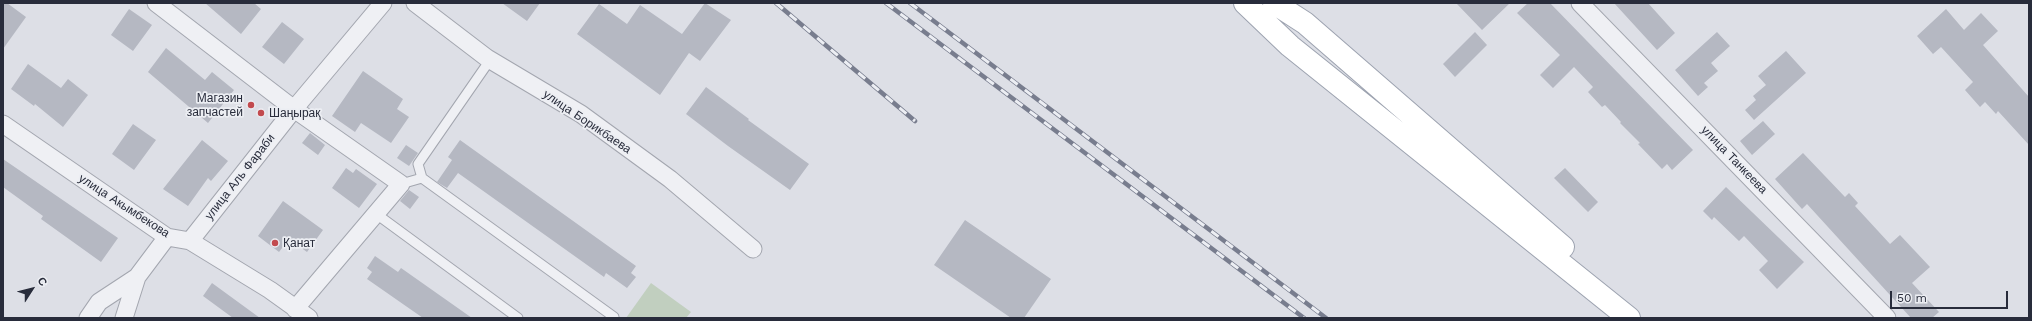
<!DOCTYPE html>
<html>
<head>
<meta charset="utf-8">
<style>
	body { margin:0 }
	#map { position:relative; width:2032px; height:321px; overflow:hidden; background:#dddfe6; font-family:"Work Sans",sans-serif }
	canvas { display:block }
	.frame { position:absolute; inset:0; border:4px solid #282c3b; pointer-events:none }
	.north { position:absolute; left:12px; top:269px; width:40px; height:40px; -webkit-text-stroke:3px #eceef3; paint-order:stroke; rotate:54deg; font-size:11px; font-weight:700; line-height:16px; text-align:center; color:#282c3b }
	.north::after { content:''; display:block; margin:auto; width:14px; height:18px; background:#282c3b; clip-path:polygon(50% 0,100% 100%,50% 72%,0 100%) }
	.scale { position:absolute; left:1890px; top:291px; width:118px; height:18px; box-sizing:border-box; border:2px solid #282c3b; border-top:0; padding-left:5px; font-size:12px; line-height:14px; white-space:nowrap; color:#282c3b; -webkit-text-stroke:3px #eceef3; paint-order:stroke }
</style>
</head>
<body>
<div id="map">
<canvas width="2032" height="321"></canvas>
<div class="frame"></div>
<div class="north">С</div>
<div class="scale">50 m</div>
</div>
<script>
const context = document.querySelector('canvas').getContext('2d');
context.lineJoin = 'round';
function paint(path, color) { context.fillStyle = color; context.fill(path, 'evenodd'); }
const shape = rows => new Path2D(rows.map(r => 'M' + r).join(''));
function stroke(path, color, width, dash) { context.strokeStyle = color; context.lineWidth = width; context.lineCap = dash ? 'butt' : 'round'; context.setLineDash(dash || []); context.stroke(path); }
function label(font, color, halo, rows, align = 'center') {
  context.font = font + ' "Work Sans",sans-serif'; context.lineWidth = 3.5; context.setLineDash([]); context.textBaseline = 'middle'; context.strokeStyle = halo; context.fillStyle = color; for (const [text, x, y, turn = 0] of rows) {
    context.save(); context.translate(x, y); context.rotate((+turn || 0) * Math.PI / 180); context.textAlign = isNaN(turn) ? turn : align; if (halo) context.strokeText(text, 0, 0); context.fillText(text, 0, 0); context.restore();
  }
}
paint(shape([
	[651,283,691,312,686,318,626,318]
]), '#c1cfbf');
paint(shape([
	[3,3,7,3,26,17,3,49],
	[205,3,254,3,261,9,241,34],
	[502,3,540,3,527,21],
	[705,3,731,20,700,61,689,53,660,95,577,34,599,4,627,24,640,5,682,34],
	[1456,3,1510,3,1482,30],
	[1528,3,1550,3,1693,150,1672,170,1667,164,1662,169,1638,144,1640,143,1620,123,1621,122,1605,105,1602,107,1588,92,1593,87,1574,67,1553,88,1540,75,1560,55,1517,13],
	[1614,3,1648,3,1675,33,1657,50],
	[129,9,152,25,133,51,111,35],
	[1946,9,1964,30,1981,13,1998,31,1983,45,2029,97,2029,145,1998,111,1996,114,1985,102,1980,107,1965,90,1973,82,1941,47,1933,54,1917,36],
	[282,22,304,39,284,64,262,47],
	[1475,32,1487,45,1455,77,1443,64],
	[1717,32,1730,46,1711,63,1718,71,1704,83,1708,87,1698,96,1675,70],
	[166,48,205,80,212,72,234,90,208,123,148,72],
	[1786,51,1806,73,1754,120,1745,110,1756,100,1753,96,1766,85,1758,76],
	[28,64,61,88,68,79,88,95,63,127,35,104,34,106,11,89],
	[363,71,403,99,397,109,409,117,391,143,361,123,355,132,332,116],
	[706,87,749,119,748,120,809,164,790,190,728,146,686,114],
	[1763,121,1775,134,1752,155,1740,141],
	[133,124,156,140,134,170,112,154],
	[310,133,325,145,318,155,302,143],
	[202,140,228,161,211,181,208,178,188,206,163,189],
	[460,140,636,266,631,273,636,277,627,288,606,273,604,277,458,173,447,188,437,182,452,160,448,157],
	[406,145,418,153,409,166,397,158],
	[1803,153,1845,197,1849,193,1858,203,1855,206,1890,244,1900,235,1930,267,1912,283,1939,312,1932,318,1911,318,1807,204,1802,209,1775,179],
	[3,159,118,238,101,262,41,219,43,216,3,187],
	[346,168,353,173,356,169,377,184,359,208,332,188],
	[1565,168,1598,202,1588,212,1554,178],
	[1726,187,1804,262,1777,289,1759,270,1768,261,1744,236,1739,241,1714,217,1712,220,1703,211],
	[409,190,419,197,410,209,400,201],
	[283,201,323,230,307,252,289,239,279,252,258,236],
	[965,220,1051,279,1024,318,1011,318,934,265],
	[375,256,398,272,401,268,472,318,423,318,367,279,372,272,367,268],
	[212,283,260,318,233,318,203,296]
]), '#b5b8c2');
const lane = shape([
	[422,178,418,164,490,60],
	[401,184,422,178,614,317,613,318],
	[375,213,518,318]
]);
const street = shape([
	[156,3,294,109,401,184,295,309],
	[415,3,487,58,581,114,670,179,753,249],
	[1580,3,1887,318],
	[3,124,167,237,190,241,270,290,309,318],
	[190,241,294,109,383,3],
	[88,318,99,302,137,277],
	[124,318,137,277,167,237]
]);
const primary = shape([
	[1245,3,1290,46,1629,318],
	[1274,3,1305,23,1563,247]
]);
stroke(lane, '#a3a6af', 11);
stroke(street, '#a3a6af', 19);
stroke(primary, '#9da3b0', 24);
stroke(lane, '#eff0f4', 9);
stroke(street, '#eff0f4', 17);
stroke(primary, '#fff', 22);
const rail = shape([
	[776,3,915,121],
	[886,3,1304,318],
	[910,3,1326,318]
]);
stroke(rail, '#787d8e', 4.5);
stroke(rail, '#eceef3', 3, [9]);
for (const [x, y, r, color] of [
	[251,105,4,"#c24a4e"],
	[261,113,4,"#c24a4e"],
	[275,243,4,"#c24a4e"]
]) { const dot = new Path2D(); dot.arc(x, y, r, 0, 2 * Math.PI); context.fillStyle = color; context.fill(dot); stroke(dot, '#eceef3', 1.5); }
label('12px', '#282c3b', '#eceef3', [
	["Магазин",243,98,"right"],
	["запчастей",243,112,"right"],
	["Шаңырақ",269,113],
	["Қанат",283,243]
], 'left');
label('12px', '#282c3b', '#eceef3', [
	["улица Борикбаева",587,122,34],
	["улица Танкеева",1734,160,46],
	["улица Аль Фараби",240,177,-52],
	["улица Акымбекова",124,206,33]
]);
</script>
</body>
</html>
